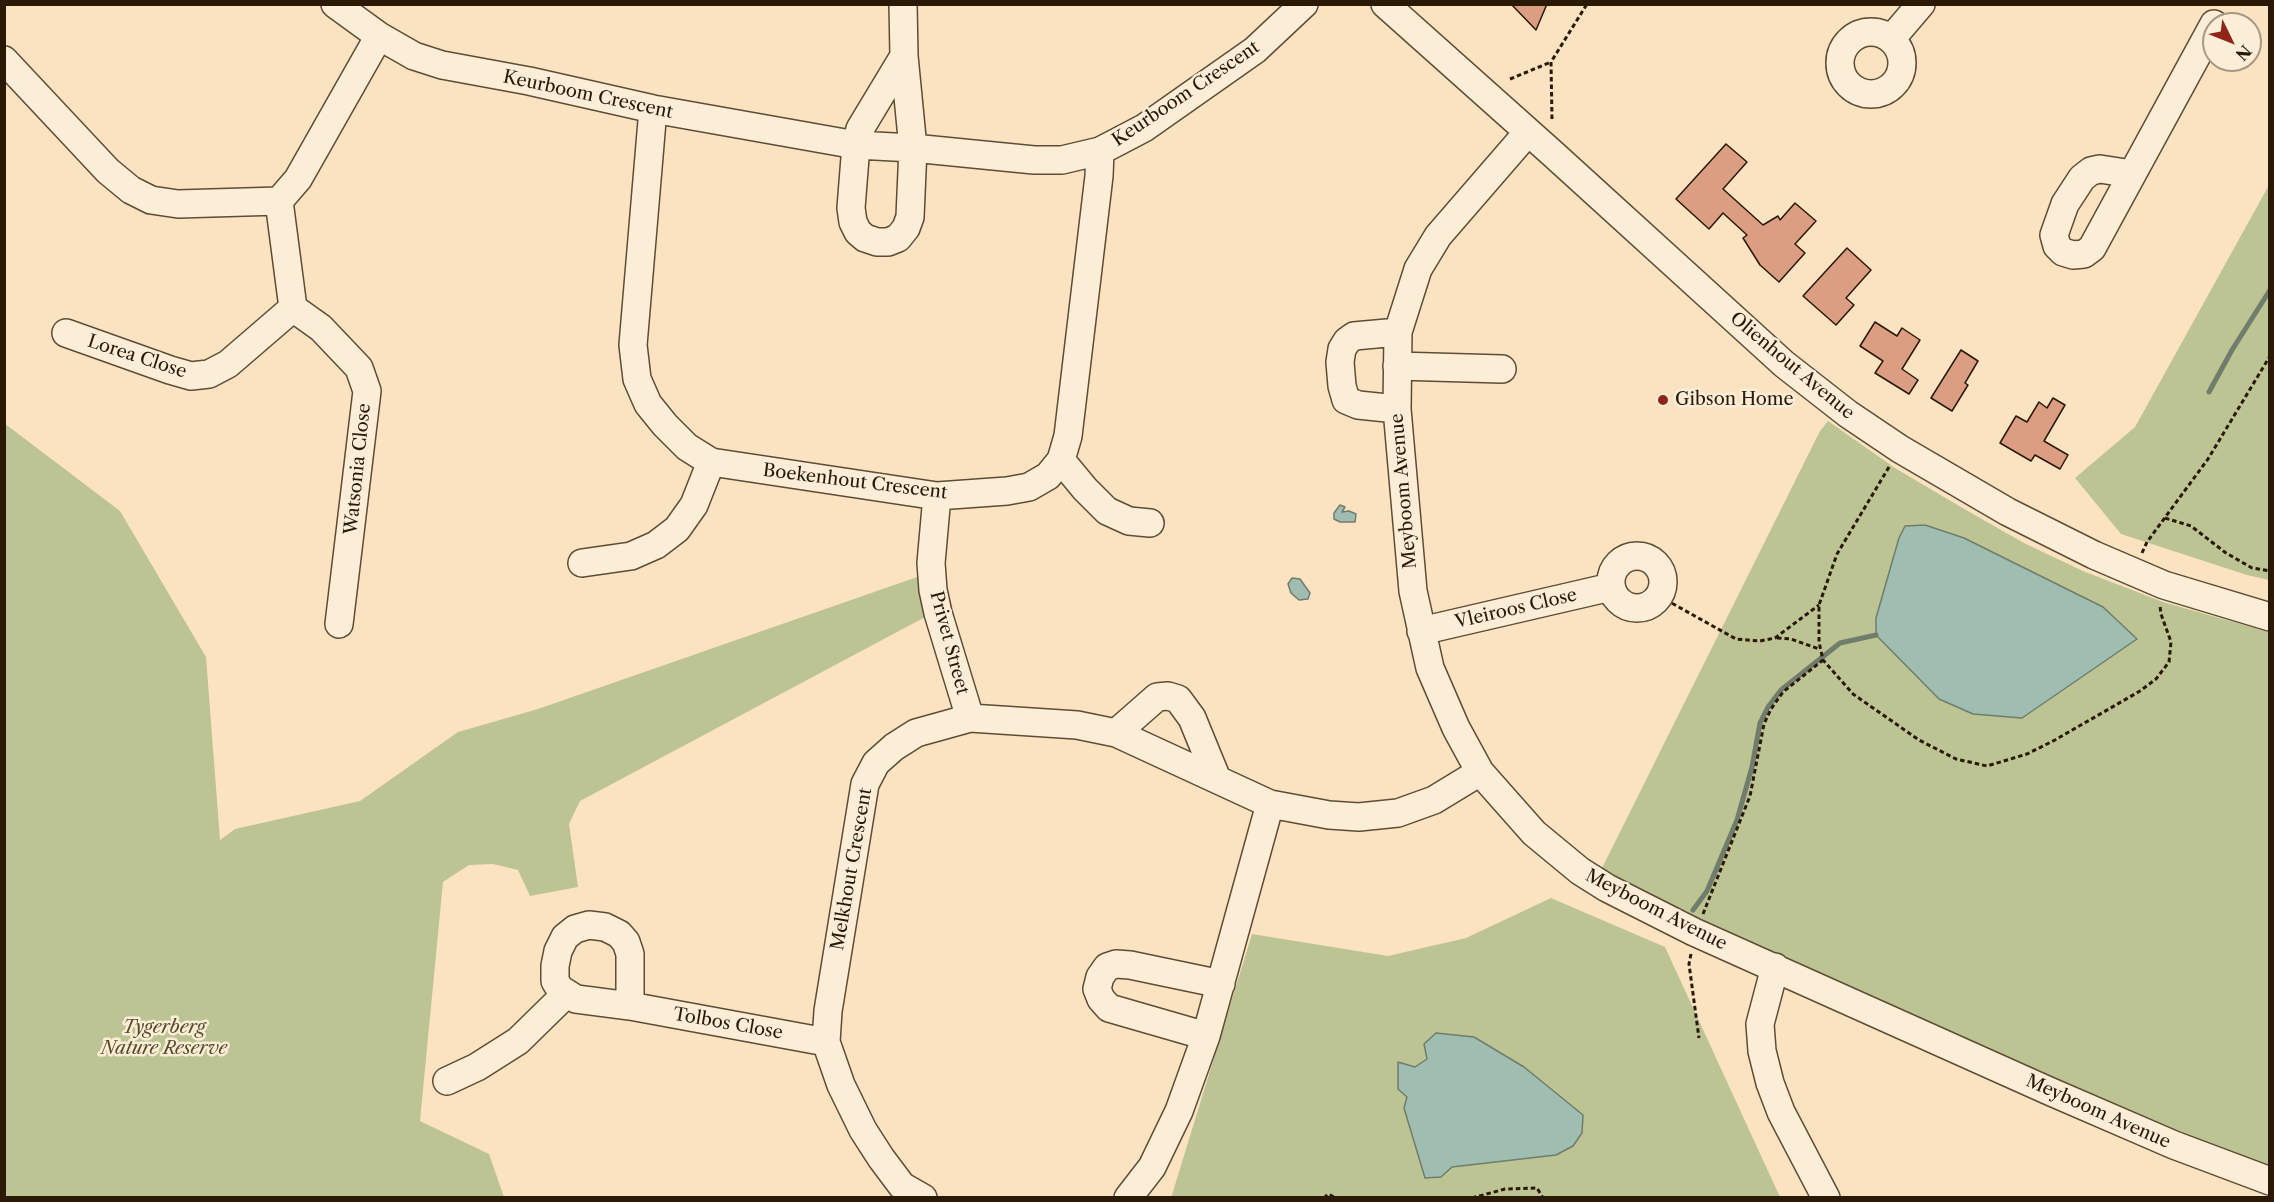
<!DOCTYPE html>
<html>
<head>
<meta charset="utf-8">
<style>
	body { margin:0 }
	#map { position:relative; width:2274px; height:1202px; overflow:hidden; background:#fbe3c2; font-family:"Libre Caslon Text",serif }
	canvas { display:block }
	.frame { position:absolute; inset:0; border:6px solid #291905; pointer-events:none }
	.north { position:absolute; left:2202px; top:12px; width:60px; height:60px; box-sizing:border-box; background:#fcedd7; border:2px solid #a89883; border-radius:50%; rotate:133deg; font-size:16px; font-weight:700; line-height:24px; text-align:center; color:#291905 }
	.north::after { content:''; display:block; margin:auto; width:21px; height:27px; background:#8f2418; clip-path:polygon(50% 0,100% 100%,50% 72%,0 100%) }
</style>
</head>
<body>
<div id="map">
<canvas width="2274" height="1202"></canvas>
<div class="frame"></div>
<div class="north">N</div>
</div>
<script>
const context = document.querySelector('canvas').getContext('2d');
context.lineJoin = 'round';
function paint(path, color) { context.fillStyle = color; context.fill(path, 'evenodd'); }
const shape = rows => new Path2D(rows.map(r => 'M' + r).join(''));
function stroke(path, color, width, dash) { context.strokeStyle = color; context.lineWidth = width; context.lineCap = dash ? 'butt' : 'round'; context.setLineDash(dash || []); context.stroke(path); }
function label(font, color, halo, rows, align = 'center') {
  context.font = font + ' "Libre Caslon Text",serif'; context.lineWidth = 5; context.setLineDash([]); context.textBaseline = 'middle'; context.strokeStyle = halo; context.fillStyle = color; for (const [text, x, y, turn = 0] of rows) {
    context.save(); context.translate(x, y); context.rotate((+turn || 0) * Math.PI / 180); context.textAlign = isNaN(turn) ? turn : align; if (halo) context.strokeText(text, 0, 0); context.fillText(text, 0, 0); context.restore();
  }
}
paint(shape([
	[2269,185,2269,580,2247,575,2121,534,2075,478,2135,427],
	[1828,421,1895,468,1966,510,2024,543,2083,571,2163,602,2269,632,2269,1175,2177,1141,1620,884,1600,872,1820,431],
	[4,423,120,511,206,657,220,840,235,829,360,801,458,732,538,709,920,576,929,615,580,801,569,824,578,887,530,896,518,870,493,864,469,865,443,882,420,1121,489,1154,504,1197,5,1197],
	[1551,898,1665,947,1780,1197,1171,1198,1252,934,1388,956,1466,938]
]), '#bdc494');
const water = shape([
	[1340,505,1345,507,1342,512,1349,511,1356,514,1355,522,1340,522,1334,519,1334,513,1340,505],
	[1925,525,1964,538,2103,607,2137,639,2022,718,1973,714,1939,699,1876,635,1876,618,1899,538,1905,526,1925,525],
	[1292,578,1300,579,1310,593,1308,599,1299,600,1291,593,1288,584,1292,578],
	[1436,1033,1474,1037,1524,1067,1583,1115,1582,1133,1573,1146,1556,1155,1452,1167,1441,1177,1425,1178,1404,1108,1407,1097,1398,1089,1398,1062,1415,1067,1427,1059,1424,1044,1436,1033]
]);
paint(water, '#9fbeb1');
stroke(water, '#707c6c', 1.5);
stroke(shape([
	[2209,392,2232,350,2270,290],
	[1693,910,1707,891,1737,820,1752,767,1760,723,1768,707,1781,690,1840,643,1876,635]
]), '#707c6c', 5);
const building = shape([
	[1511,4,1547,4,1536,30,1511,4],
	[1726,144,1747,162,1723,189,1763,225,1778,216,1780,220,1795,203,1816,221,1795,244,1805,253,1779,282,1760,265,1743,238,1747,235,1723,213,1709,229,1676,199,1726,144],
	[1847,248,1871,270,1846,298,1854,305,1836,325,1803,296,1847,248],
	[1875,322,1897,336,1902,328,1920,340,1902,369,1918,380,1909,394,1875,373,1883,361,1860,346,1875,322],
	[1961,350,1978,361,1965,383,1968,385,1952,411,1931,398,1961,350],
	[2053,398,2065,405,2044,441,2068,455,2060,469,2035,455,2031,461,2000,443,2016,416,2027,422,2039,402,2047,408,2053,398]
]);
paint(building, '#db9e83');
stroke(building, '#291905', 1.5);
const minor = shape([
	[335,4,379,36,414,56,442,65,529,81,653,109,856,145,913,148,1034,160,1062,160,1100,151,1144,128,1255,50,1304,4],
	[903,4,904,56,913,148,910,217,906,228,898,238,888,242,877,242,865,238,858,232,853,222,851,208,856,145,860,129,904,56],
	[1385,4,1552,153,1784,364,1848,414,1900,449,2008,512,2094,555,2164,585,2270,617],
	'1840 63a31 31 0 1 1 62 0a31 31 0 1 1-62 0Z',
	[1892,38,1921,4],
	[4,60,108,171,131,190,151,200,178,204,279,201,298,179,379,36],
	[653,109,633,345,637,379,648,404,665,425,687,447,711,462,937,496,1007,491,1029,487,1048,476,1061,460,1068,436,1099,176,1100,151],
	[1528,132,1438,236,1418,269,1398,332,1397,409,1413,591,1430,668,1456,728,1480,772,1534,833,1580,871,1607,888,1694,932,2049,1091,2174,1145,2270,1181],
	[2132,174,2100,169,2091,171,2082,178,2065,204,2054,235,2057,246,2063,252,2073,255,2084,254,2092,248,2214,24],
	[279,201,293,308],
	[293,308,321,328,359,368,367,391,339,624],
	[66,333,170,370,191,376,209,374,228,364,293,308],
	[1397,366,1502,369],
	[1397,409,1358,405,1346,400,1342,386,1340,362,1342,349,1347,341,1354,336,1398,332],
	[1061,460,1085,489,1107,511,1129,521,1150,523],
	[937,496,931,563,933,590,938,613,970,718],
	'1611 582a26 26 0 1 1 52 0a26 26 0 1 1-52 0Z',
	[582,563,631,556,656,545,677,529,694,505,711,462],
	[1421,631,1611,587],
	[1116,733,1157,697,1168,696,1178,699,1192,718,1217,779],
	[1775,967,1760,1024,1762,1051,1770,1083,1781,1112,1826,1198],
	[630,1006,630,954,626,942,619,934,605,927,589,925,575,929,565,937,558,951,555,966,555,981,560,989,576,999,630,1006,826,1042],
	[1206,1036,1109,1008,1101,999,1097,989,1100,977,1107,967,1116,964,1130,965,1221,984],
	[447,1081,477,1067,518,1041,566,994],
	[923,1198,902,1186,881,1158,863,1130,841,1085,826,1042,828,1011,865,784,876,763,894,747,916,733,970,718,1077,725,1116,733,1270,804,1329,815,1359,817,1398,813,1434,800,1480,772],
	[1128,1198,1152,1167,1179,1111,1206,1036,1270,804]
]);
stroke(minor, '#5e4c34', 30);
stroke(shape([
	[1510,79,1551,62],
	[1552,119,1551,62,1587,4],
	[1889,467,1837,554,1819,605,1819,642,1823,660,1853,694,1919,740,1956,759,1987,766,2027,754,2055,740,2140,691,2156,679,2169,662,2171,642,2161,614,2160,606],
	[2165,518,2191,526,2226,553,2252,568,2270,571],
	[2142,553,2147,542,2208,459,2270,356],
	[1659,596,1736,639,1760,641,1775,638,1819,605],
	[1777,638,1791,639,1819,649],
	[1703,914,1750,796,1764,724,1771,709,1783,692,1823,660],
	[1691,954,1689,964,1699,1038],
	[1324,1198,1328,1194,1336,1198],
	[1472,1198,1505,1189,1537,1188,1543,1198]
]), '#291905', 3, [4.5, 3]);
stroke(minor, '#fcedd7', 27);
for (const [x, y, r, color] of [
	[1663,400,6,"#8f2418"]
]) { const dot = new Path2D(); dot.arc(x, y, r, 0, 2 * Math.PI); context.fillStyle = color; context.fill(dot); stroke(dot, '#fcedd7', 2); }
label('18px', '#291905', '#fcedd7', [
	["Keurboom Crescent",1186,94,-34],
	["Keurboom Crescent",588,95,12],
	["Lorea Close",137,357,18],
	["Olienhout Avenue",1792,366,40],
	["Watsonia Close",358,469,-84],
	["Boekenhout Crescent",855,482,7],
	["Meyboom Avenue",1404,491,-95],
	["Vleiroos Close",1516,609,-13],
	["Privet Street",949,643,75],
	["Melkhout Crescent",852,869,-80],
	["Meyboom Avenue",1656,910,27],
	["Tolbos Close",728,1024,10],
	["Meyboom Avenue",2098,1112,24]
]);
label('18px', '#291905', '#fcedd7', [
	["Gibson Home",1675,400]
], 'left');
label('italic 18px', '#554c30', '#fcedd7', [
	["Tygerberg",164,1028],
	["Nature Reserve",164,1049]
]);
</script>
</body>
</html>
